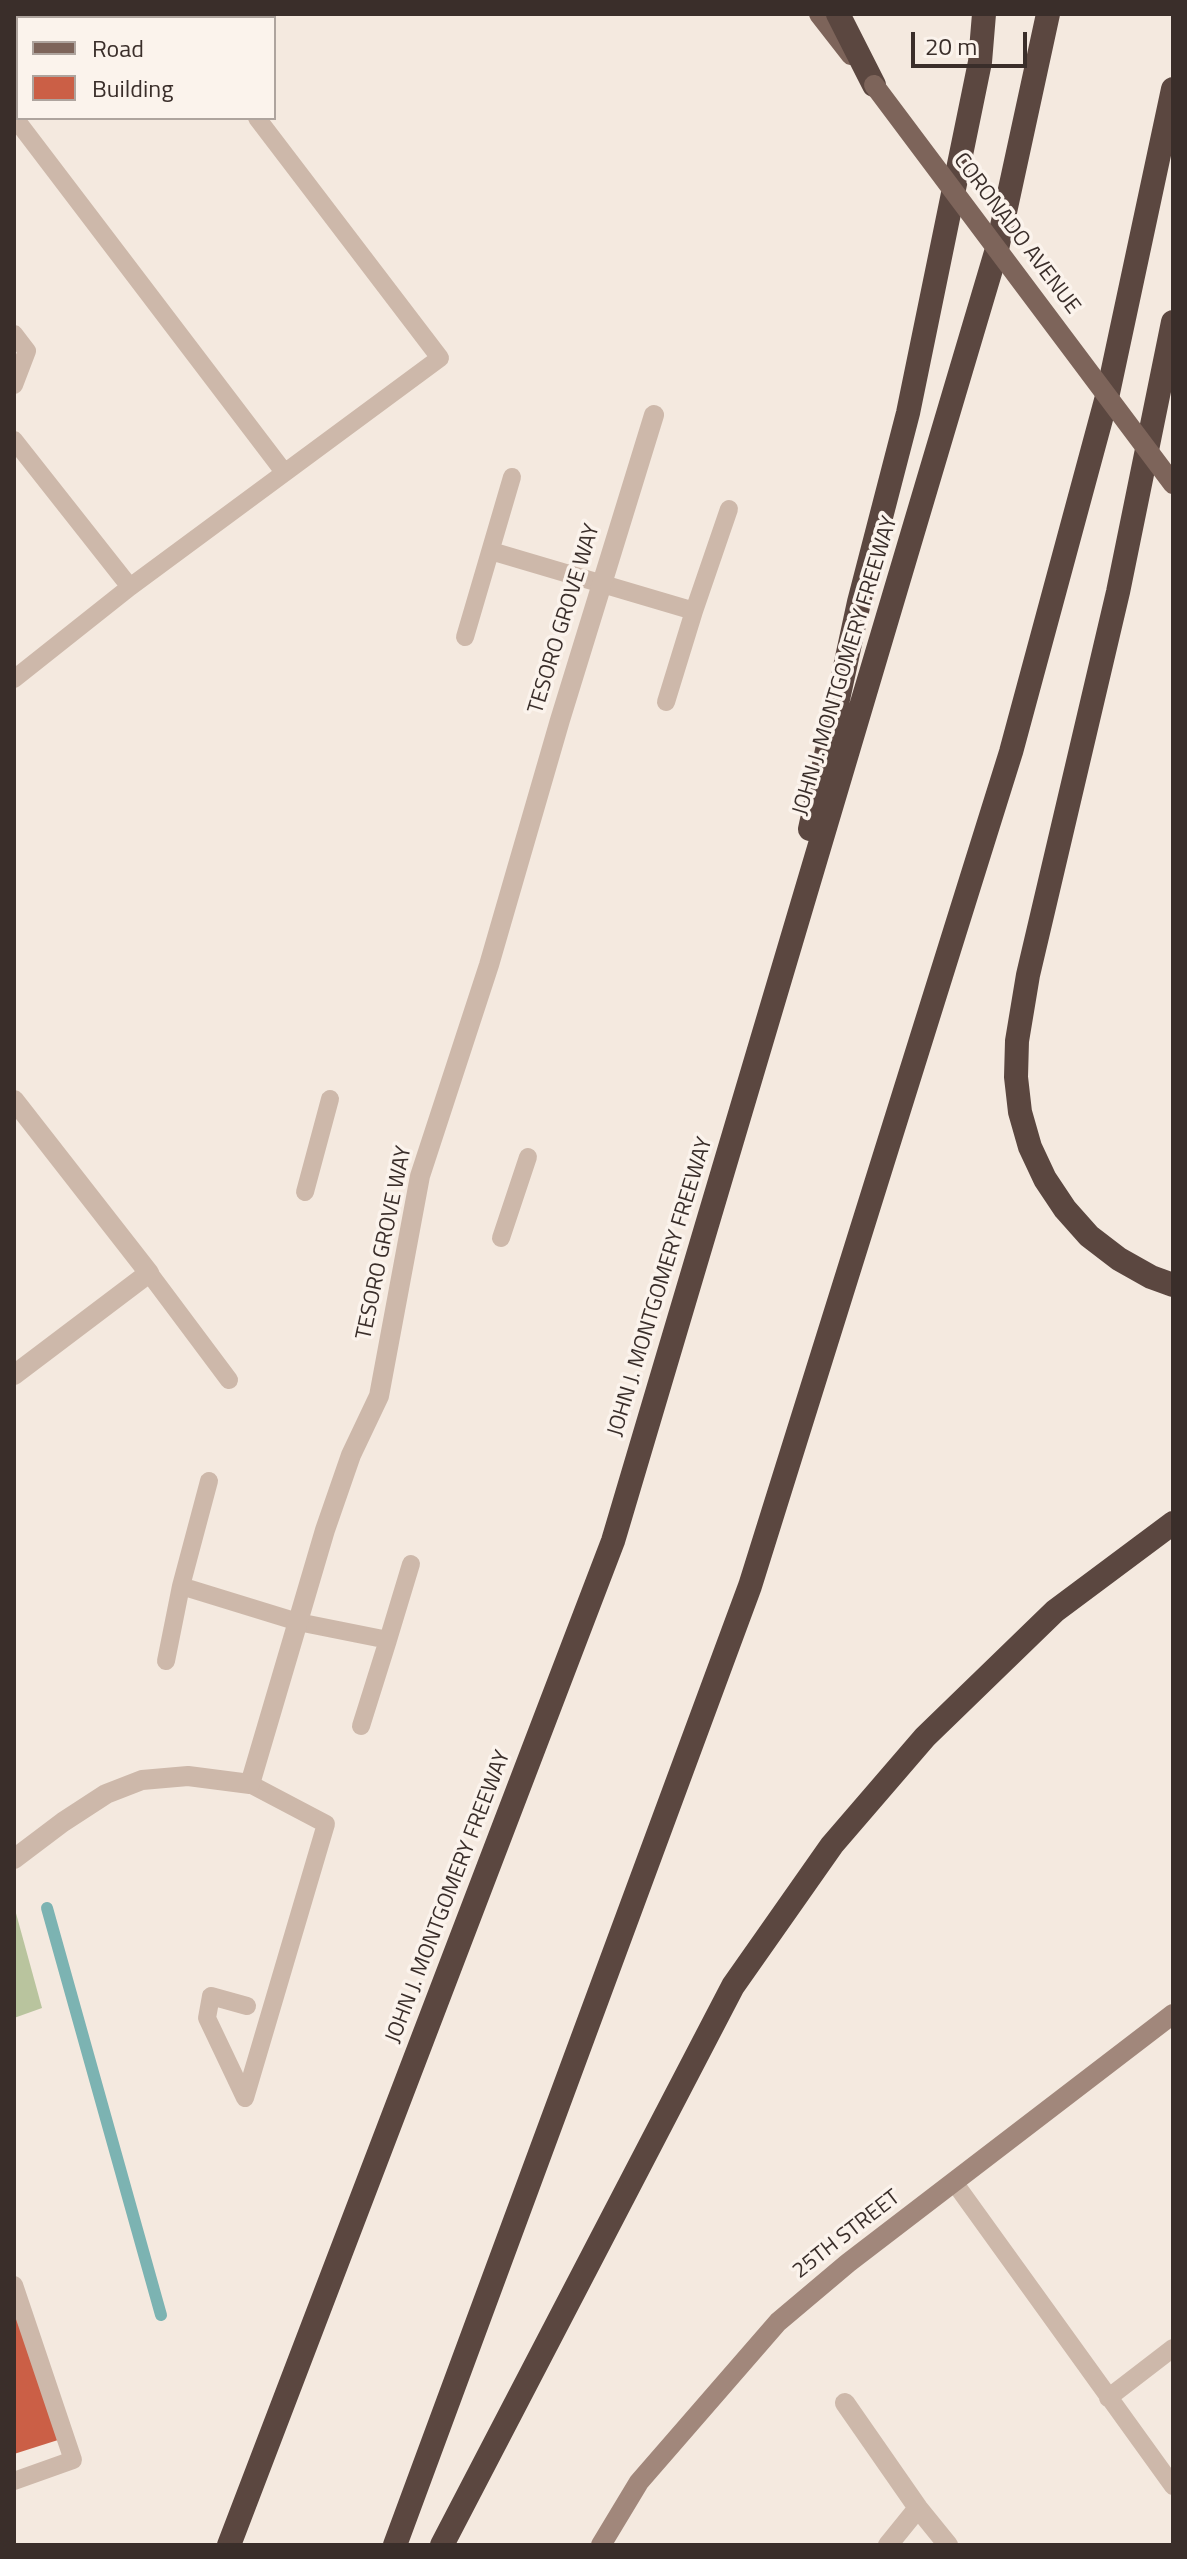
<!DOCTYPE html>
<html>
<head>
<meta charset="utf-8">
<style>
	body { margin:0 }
	#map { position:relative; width:1187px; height:2559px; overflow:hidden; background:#f4e9df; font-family:"Titillium Web",sans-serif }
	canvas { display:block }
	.frame { position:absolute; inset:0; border:16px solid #3a2e2a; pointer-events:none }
	.legend { position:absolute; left:16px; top:16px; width:260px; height:104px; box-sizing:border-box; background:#fbf3ec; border:2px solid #aea49e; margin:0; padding:10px 14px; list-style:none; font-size:24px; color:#3a2e2a }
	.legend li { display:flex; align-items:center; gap:16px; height:40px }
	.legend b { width:40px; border:2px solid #aea49e }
	.scale { position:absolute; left:911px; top:32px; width:116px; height:36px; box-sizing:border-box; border:4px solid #3a2e2a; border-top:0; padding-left:10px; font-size:24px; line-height:28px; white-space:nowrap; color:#3a2e2a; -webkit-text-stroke:6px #fbf3ec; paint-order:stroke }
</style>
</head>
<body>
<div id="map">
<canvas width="1187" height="2559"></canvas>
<div class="frame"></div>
<ul class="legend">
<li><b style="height:10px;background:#7d645a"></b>Road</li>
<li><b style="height:22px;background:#cb5f46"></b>Building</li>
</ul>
<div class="scale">20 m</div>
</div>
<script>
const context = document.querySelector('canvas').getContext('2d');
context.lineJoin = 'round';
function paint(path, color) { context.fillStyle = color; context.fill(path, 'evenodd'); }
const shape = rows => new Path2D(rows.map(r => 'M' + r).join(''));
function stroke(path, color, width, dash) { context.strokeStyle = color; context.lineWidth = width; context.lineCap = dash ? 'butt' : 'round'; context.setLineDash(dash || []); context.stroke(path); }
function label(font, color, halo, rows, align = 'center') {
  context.font = font + ' "Titillium Web",sans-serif'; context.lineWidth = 7; context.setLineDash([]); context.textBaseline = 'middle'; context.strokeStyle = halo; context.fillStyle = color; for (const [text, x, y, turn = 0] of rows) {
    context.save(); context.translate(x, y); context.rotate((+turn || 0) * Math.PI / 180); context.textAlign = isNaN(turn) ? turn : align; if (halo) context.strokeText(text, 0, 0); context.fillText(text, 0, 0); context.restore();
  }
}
paint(shape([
	[14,1906,42,2008,14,2018]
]), '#b9c49e');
stroke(shape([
	[47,1908,161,2315]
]), '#7cb3b2', 12);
paint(shape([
	[14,2302,58,2440,14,2454]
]), '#cb5f46');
stroke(shape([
	[178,14,181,18],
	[68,18,73,14],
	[14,56,18,54],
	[14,117,284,472],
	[14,334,27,351,14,385],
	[14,440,130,587],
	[491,551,694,611,729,509],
	[465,637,512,477],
	[14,679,130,587,440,358,257,118],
	[666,702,694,611],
	[305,1192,330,1099],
	[501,1238,528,1157],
	[149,1273,229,1380],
	[209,1481,181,1586,298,1622,388,1640,411,1564],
	[166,1661,181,1586],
	[361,1726,388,1640],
	[247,2006,211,1996,207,2018,245,2098,326,1824,250,1784],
	[954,2182,1173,2486],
	[14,2285,73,2460,14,2481],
	[1108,2398,1173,2348]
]), '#cdb8aa', 18);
stroke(shape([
	[14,1100,149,1273,14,1375],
	[14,1859,63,1822,106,1794,142,1780,188,1776,250,1784,325,1530,351,1455,379,1396,420,1176,489,965,560,720,654,415],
	[845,2403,918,2508,948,2545],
	[888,2545,918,2508]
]), '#cdb8aa', 20);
stroke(shape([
	[601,2545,639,2482,778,2322,848,2263,1173,2014]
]), '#a1877b', 20);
stroke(shape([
	[819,14,851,55]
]), '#7d645a', 20);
stroke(shape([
	[838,14,874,85],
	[1173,322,1118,592,1028,975,1017,1041,1016,1077,1020,1112,1030,1147,1045,1179,1065,1209,1089,1236,1119,1259,1151,1277,1173,1285],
	[810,829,859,602,908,413,980,62,984,14],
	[229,2545,613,1541,997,249,1048,14],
	[395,2545,750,1586,1011,752,1108,393,1173,89],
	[442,2545,733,1986,832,1845,925,1737,1055,1611,1173,1523]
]), '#5b4740', 24);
stroke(shape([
	[874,85,1173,484]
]), '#7d645a', 20);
label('22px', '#3a2e2a', '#fbf3ec', [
	["CORONADO AVENUE",1016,234,53],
	["TESORO GROVE WAY",565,619,-73],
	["JOHN J. MONTGOMERY FREEWAY",846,666,-73],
	["TESORO GROVE WAY",385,1243,-78],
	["JOHN J. MONTGOMERY FREEWAY",661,1287,-73],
	["JOHN J. MONTGOMERY FREEWAY",449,1897,-69],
	["25TH STREET",847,2235,-38]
]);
</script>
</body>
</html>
